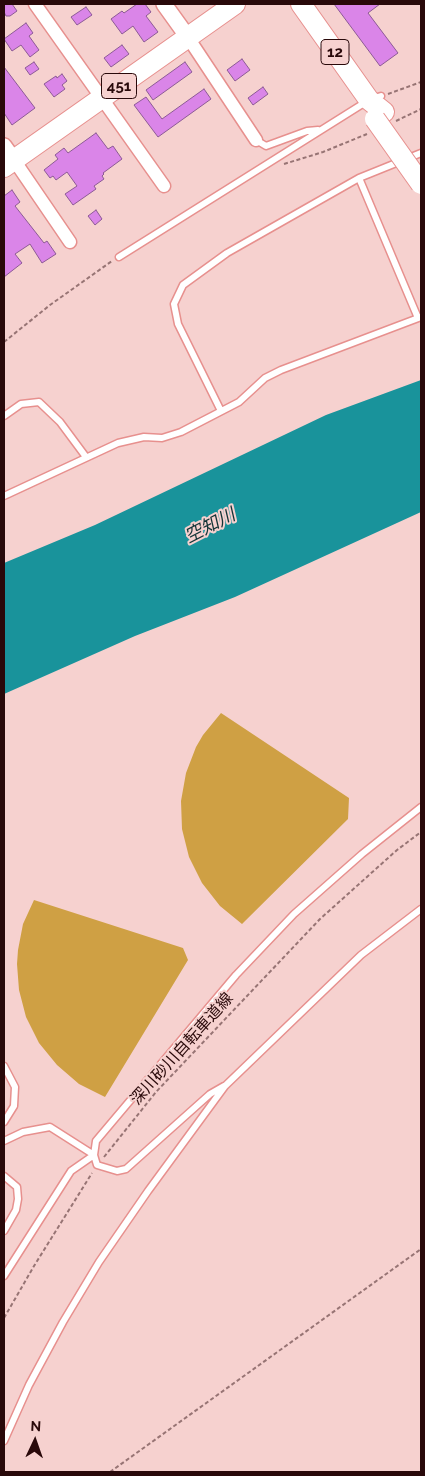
<!DOCTYPE html>
<html>
<head>
<meta charset="utf-8">
<style>
	body { margin:0 }
	#map { position:relative; width:425px; height:1476px; overflow:hidden; background:#f6d1cf; font-family:Raleway,sans-serif }
	canvas { display:block }
	.frame { position:absolute; inset:0; border:5px solid #29090a; pointer-events:none }
	.north { position:absolute; left:10px; top:1416px; width:50px; height:50px; -webkit-text-stroke:4px #f6d1cf; paint-order:stroke; rotate:3deg; font-size:14px; font-weight:700; line-height:20px; text-align:center; color:#29090a }
	.north::after { content:''; display:block; margin:auto; width:18px; height:22px; background:#29090a; clip-path:polygon(50% 0,100% 100%,50% 72%,0 100%) }
</style>
</head>
<body>
<div id="map">
<canvas width="425" height="1476"></canvas>
<div class="frame"></div>
<div class="north">N</div>
</div>
<script>
const context = document.querySelector('canvas').getContext('2d');
context.lineJoin = 'round';
function paint(path, color) { context.fillStyle = color; context.fill(path, 'evenodd'); }
const shape = rows => new Path2D(rows.map(r => 'M' + r).join(''));
function stroke(path, color, width, dash) { context.strokeStyle = color; context.lineWidth = width; context.lineCap = dash ? 'butt' : 'round'; context.setLineDash(dash || []); context.stroke(path); }
function label(font, color, halo, rows, align = 'center') {
  context.font = font + ' Raleway,"Noto Sans JP",sans-serif'; context.lineWidth = 4; context.setLineDash([]); context.textBaseline = 'middle'; context.strokeStyle = halo; context.fillStyle = color; for (const [text, x, y, turn = 0] of rows) {
    context.save(); context.translate(x, y); context.rotate((+turn || 0) * Math.PI / 180); context.textAlign = isNaN(turn) ? turn : align; if (halo) context.strokeText(text, 0, 0); context.fillText(text, 0, 0); context.restore();
  }
}
paint(shape([
	[221,713,349,798,348,819,242,924,220,906,202,883,189,857,182,829,181,801,186,773,196,747,203,735],
	[34,900,183,948,188,960,105,1097,79,1084,57,1065,39,1043,26,1017,19,990,17,964,18,950,23,924]
]), '#cfa044');
paint(shape([
	[421,380,421,512,235,597,135,636,4,694,4,563,95,525,326,415]
]), '#19939b');
const building = shape([
	[4,4,12,4,17,11,10,16,6,16,4,12,4,4],
	[137,4,145,4,151,12,146,16,158,32,144,42,133,26,122,34,111,19,122,11,124,13,137,4],
	[334,4,380,4,368,13,398,53,380,66,334,4],
	[86,7,92,15,77,25,71,17,86,7],
	[26,23,33,33,29,36,39,50,30,57,21,45,12,51,4,39,26,23],
	[122,45,129,54,111,67,104,58,122,45],
	[242,59,250,70,235,81,227,70,242,59],
	[34,62,39,69,30,75,25,68,34,62],
	[185,62,192,72,153,100,146,90,185,62],
	[4,67,35,108,12,125,4,113,4,67],
	[62,74,67,81,62,85,65,89,54,97,44,84,56,76,57,78,62,74],
	[263,87,268,94,253,105,248,98,263,87],
	[204,89,211,99,158,137,134,105,146,97,162,119,204,89],
	[96,133,108,149,113,146,122,159,103,173,104,174,102,176,104,179,94,186,96,189,73,205,65,194,77,186,67,172,56,180,53,176,50,178,44,170,58,159,55,155,64,148,68,153,96,133],
	[12,190,20,202,15,206,44,243,47,241,56,254,42,263,30,244,15,254,22,263,4,277,4,196,12,190],
	[96,210,102,219,95,225,88,216,96,210]
]);
paint(building, '#da85e8');
stroke(building, '#8c5a95', 1);
const service = shape([
	[256,140,266,146,307,131,318,130],
	[359,178,418,318],
	[119,257,369,100,381,96],
	[221,411,178,324,174,304,183,285,227,253,359,178,421,153],
	[4,416,21,404,39,402,60,422,86,457],
	[4,496,118,443,144,437,162,438,181,432,239,402,265,378,281,370,421,317],
	[4,1066,15,1087,14,1106,4,1122],
	[224,1086,210,1094,126,1169,117,1171,97,1165,94,1155,96,1141,236,975,294,914,362,854,421,807],
	[4,1141,23,1132,50,1127,94,1155],
	[4,1176,17,1187,18,1199,16,1210,4,1231],
	[4,1276,71,1171,94,1155],
	[4,1441,29,1385,63,1322,99,1262,148,1191,225,1086,361,955,421,909]
]);
const minor = shape([
	[35,4,164,186],
	[187,36,256,140],
	[14,160,70,242]
]);
const tertiary = shape([
	[164,4,187,36],
	[4,146,14,160]
]);
const trunk = shape([
	[301,4,369,100,384,112],
	[4,167,235,4]
]);
stroke(service, '#e7908e', 9);
stroke(minor, '#e7908e', 15);
stroke(tertiary, '#e7908e', 18);
stroke(trunk, '#e7908e', 22);
stroke(shape([
	[388,94,421,82],
	[396,121,421,109],
	[284,164,323,152,367,134],
	[4,342,50,305,112,261],
	[104,1157,156,1092,320,919,397,850,421,832],
	[4,1318,34,1266,92,1173],
	[110,1472,421,1249]
]), '#977474', 2, [4, 2.5]);
stroke(service, '#fff', 6);
stroke(minor, '#fff', 12);
stroke(tertiary, '#fff', 15);
stroke(trunk, '#fff', 20);
const trunkBridge = shape([
	[375,119,421,184]
]);
stroke(trunkBridge, '#e7908e', 22, []);
stroke(trunkBridge, '#fff', 20);
for (const [x, y, w] of [
	[335,52,28],
	[119,86,35]
]) { const box = new Path2D(); box.roundRect(x - w / 2, y - 12.5, w, 25, 4); context.fillStyle = '#f6d1cf'; context.fill(box); stroke(box, '#29090a', 1); }
label('bold 15px', '#29090a', null, [
	["12",335,52],
	["451",119,86]
]);
label('16px', '#29090a', '#f6d1cf', [
	["深川砂川自転車道線",182,1049,-48]
]);
label('italic 18px', '#123336', '#f6d1cf', [
	["空知川",210,526,-27]
]);
</script>
</body>
</html>
